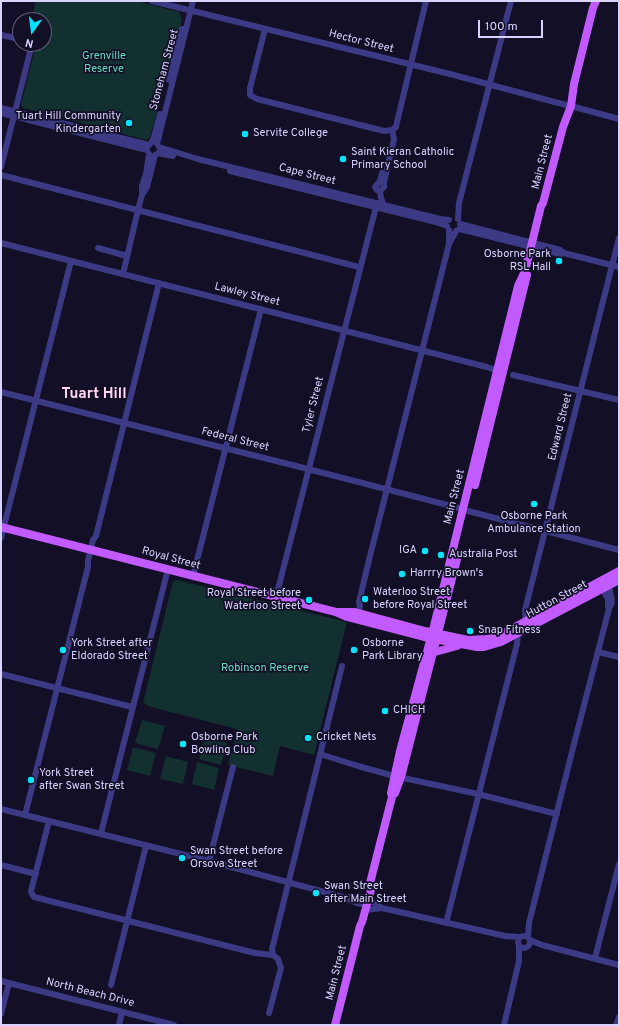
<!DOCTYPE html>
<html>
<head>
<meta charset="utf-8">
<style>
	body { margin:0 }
	#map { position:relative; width:620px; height:1026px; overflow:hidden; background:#130f26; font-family:Overpass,sans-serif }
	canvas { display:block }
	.frame { position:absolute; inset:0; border:2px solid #d9d4ff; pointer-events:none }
	.north { position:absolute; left:12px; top:12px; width:40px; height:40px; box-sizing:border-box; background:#130f26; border:1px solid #625e7d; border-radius:50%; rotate:194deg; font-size:11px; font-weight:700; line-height:16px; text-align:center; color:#d9d4ff }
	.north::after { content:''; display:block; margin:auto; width:14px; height:18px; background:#00e5ff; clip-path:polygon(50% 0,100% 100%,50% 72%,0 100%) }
	.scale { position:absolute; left:478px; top:20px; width:65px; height:18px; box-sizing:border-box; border:2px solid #d9d4ff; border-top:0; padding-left:5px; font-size:12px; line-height:14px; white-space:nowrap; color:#d9d4ff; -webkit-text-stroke:3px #130f26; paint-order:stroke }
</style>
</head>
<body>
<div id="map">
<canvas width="620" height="1026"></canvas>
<div class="frame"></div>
<div class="north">N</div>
<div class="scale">100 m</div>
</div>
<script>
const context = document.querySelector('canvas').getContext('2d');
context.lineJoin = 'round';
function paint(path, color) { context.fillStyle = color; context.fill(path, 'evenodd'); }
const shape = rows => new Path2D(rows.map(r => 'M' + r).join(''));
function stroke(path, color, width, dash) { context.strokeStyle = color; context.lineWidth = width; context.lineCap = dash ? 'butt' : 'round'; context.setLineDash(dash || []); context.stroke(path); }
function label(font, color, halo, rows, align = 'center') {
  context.font = font + ' Overpass,sans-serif'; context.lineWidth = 3.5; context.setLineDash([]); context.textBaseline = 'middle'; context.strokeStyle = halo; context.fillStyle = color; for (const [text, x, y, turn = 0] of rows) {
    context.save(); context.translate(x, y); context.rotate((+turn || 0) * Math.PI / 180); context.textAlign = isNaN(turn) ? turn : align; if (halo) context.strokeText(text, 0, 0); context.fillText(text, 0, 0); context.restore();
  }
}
paint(shape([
	[36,1,137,1,179,12,182,20,150,137,146,140,23,108,21,105,36,44,44,44,44,20,31,20],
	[177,580,347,622,314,755,280,746,273,776,228,765,237,729,151,707,143,703,173,581],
	[142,720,165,726,158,749,135,743],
	[205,737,227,743,221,765,199,759],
	[133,747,156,753,150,776,127,770],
	[166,756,188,762,183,784,160,779],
	[197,762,219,768,214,790,192,784]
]), '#12302f');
stroke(shape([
	[152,1,450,74,566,105],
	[265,29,250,88,250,95,257,99,384,131,392,130],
	[1,35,20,39],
	[169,80,182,29],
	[571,106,619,119],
	[1,108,149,145],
	[1,113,147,150],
	[151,143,154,137,160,114],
	[157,144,193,1],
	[159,147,198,159,440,219,449,220],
	[158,153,173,156],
	[1,167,31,48,30,44],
	[230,171,436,222,447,226],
	[1,175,359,267],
	[380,191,377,190,375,187,380,181,382,173],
	[142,193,142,186,146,174,149,154],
	[383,204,381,198,380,191,384,187,384,182,394,139,392,130,396,127,397,122,426,1],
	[458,219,459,203,511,1],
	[460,224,560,250,564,253],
	[459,229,468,231,560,254,564,253,619,267],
	[449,230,449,243],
	[1,243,487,367,501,372],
	[98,248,127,256],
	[123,274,138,210,142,195,147,187,155,155],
	[513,375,619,400],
	[1,392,308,469,463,509],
	[468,511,619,550],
	[1,538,71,261],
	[193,576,261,309],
	[601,587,608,599,608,606],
	[276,597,377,203],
	[358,616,360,606,359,602,369,560,427,331,449,244,456,231],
	[526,621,525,610,619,238],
	[598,652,619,657],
	[1,674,132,707],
	[320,754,358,766,394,776,478,794,557,814],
	[1,809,209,861,343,897,357,903,367,905],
	[25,815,88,567,88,561,93,540,96,536,159,283],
	[49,821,31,891,32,894,34,897,255,953,273,955],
	[101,833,168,569],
	[209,861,233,767],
	[1,865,36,874],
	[347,897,363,897],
	[368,899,382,908],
	[366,910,382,908,505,936,519,937],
	[446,923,517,644,518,633],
	'518 942a6 6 0 1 1 12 0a6 6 0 1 1-12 0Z',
	[528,937,529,923,575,740,609,609,612,602,610,591,606,582],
	[530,940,542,945,619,965],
	[595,958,619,864],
	[1,981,174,1025],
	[111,985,146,846],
	[269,1013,281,968,278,959,273,955,272,949,342,666],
	[1,1014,9,983],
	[119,1025,122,1012],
	[504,1025,519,961,519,946],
	[616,1025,619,1017]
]), '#3d3a85', 6);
stroke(shape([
	[475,485,527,275],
	[1,527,336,612,347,617,424,637,477,647,484,647,501,642,619,580],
	[337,612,355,612,425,631,468,640,486,639,500,635,619,571],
	[431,655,435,652,457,646],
	[395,793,401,777,457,559],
	[335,1025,360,926,362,922,371,890,370,883,392,797,391,793,400,751,434,626,518,286,525,271,541,206,543,203,563,127,571,106,574,84,593,8,596,1]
]), '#c25bff', 8);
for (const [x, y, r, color] of [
	[129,123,4,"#00e5ff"],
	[245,134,4,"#00e5ff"],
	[343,159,4,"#00e5ff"],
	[559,261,4,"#00e5ff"],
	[534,504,4,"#00e5ff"],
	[425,551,4,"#00e5ff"],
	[441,555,4,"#00e5ff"],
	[402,574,4,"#00e5ff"],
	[365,599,4,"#00e5ff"],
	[309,600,4,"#00e5ff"],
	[470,631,4,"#00e5ff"],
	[63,650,4,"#00e5ff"],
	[354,650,4,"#00e5ff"],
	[385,711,4,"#00e5ff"],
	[308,738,4,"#00e5ff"],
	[183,744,4,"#00e5ff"],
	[31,780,4,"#00e5ff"],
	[182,858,4,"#00e5ff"],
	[316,893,4,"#00e5ff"]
]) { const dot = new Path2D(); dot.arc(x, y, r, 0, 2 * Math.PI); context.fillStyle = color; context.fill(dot); stroke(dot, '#130f26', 1.5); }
label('11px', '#d9d4ff', '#130f26', [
	["Hector Street",361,42,14],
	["Stoneham Street",165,70,-75],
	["Main Street",543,162,-76],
	["Cape Street",307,175,14],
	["Lawley Street",247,295,14],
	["Tyler Street",314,405,-76],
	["Edward Street",561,427,-76],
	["Federal Street",235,440,14],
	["Main Street",455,497,-76],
	["Royal Street",171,559,15],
	["Hutton Street",557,600,-28],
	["Main Street",337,973,-76],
	["North Beach Drive",90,993,14]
]);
label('11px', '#5fe0c0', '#130f26', [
	["Grenville",104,57],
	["Reserve",104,70],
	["Robinson Reserve",265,669]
]);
label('11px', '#d9d4ff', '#130f26', [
	["Tuart Hill Community",121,117,"right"],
	["Kindergarten",121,130,"right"],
	["Servite College",253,134],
	["Saint Kieran Catholic",351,153],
	["Primary School",351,166],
	["Osborne Park",551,255,"right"],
	["RSL Hall",551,268,"right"],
	["Osborne Park",534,517,"center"],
	["Ambulance Station",534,530,"center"],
	["IGA",417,551,"right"],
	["Australia Post",449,555],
	["Harrry Brown's",410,574],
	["Waterloo Street",373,593],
	["before Royal Street",373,606],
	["Royal Street before",301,594,"right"],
	["Waterloo Street",301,607,"right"],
	["Snap Fitness",478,631],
	["York Street after",71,644],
	["Eldorado Street",71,657],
	["Osborne",362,644],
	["Park Library",362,657],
	["CHICH",393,711],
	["Osborne Park",191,738],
	["Bowling Club",191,751],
	["Cricket Nets",316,738],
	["York Street",39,774],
	["after Swan Street",39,787],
	["Swan Street before",190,852],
	["Orsova Street",190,865],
	["Swan Street",324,887],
	["after Main Street",324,900]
], 'left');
label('bold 15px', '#ffd6f0', '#130f26', [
	["Tuart Hill",94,395]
]);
</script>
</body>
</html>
